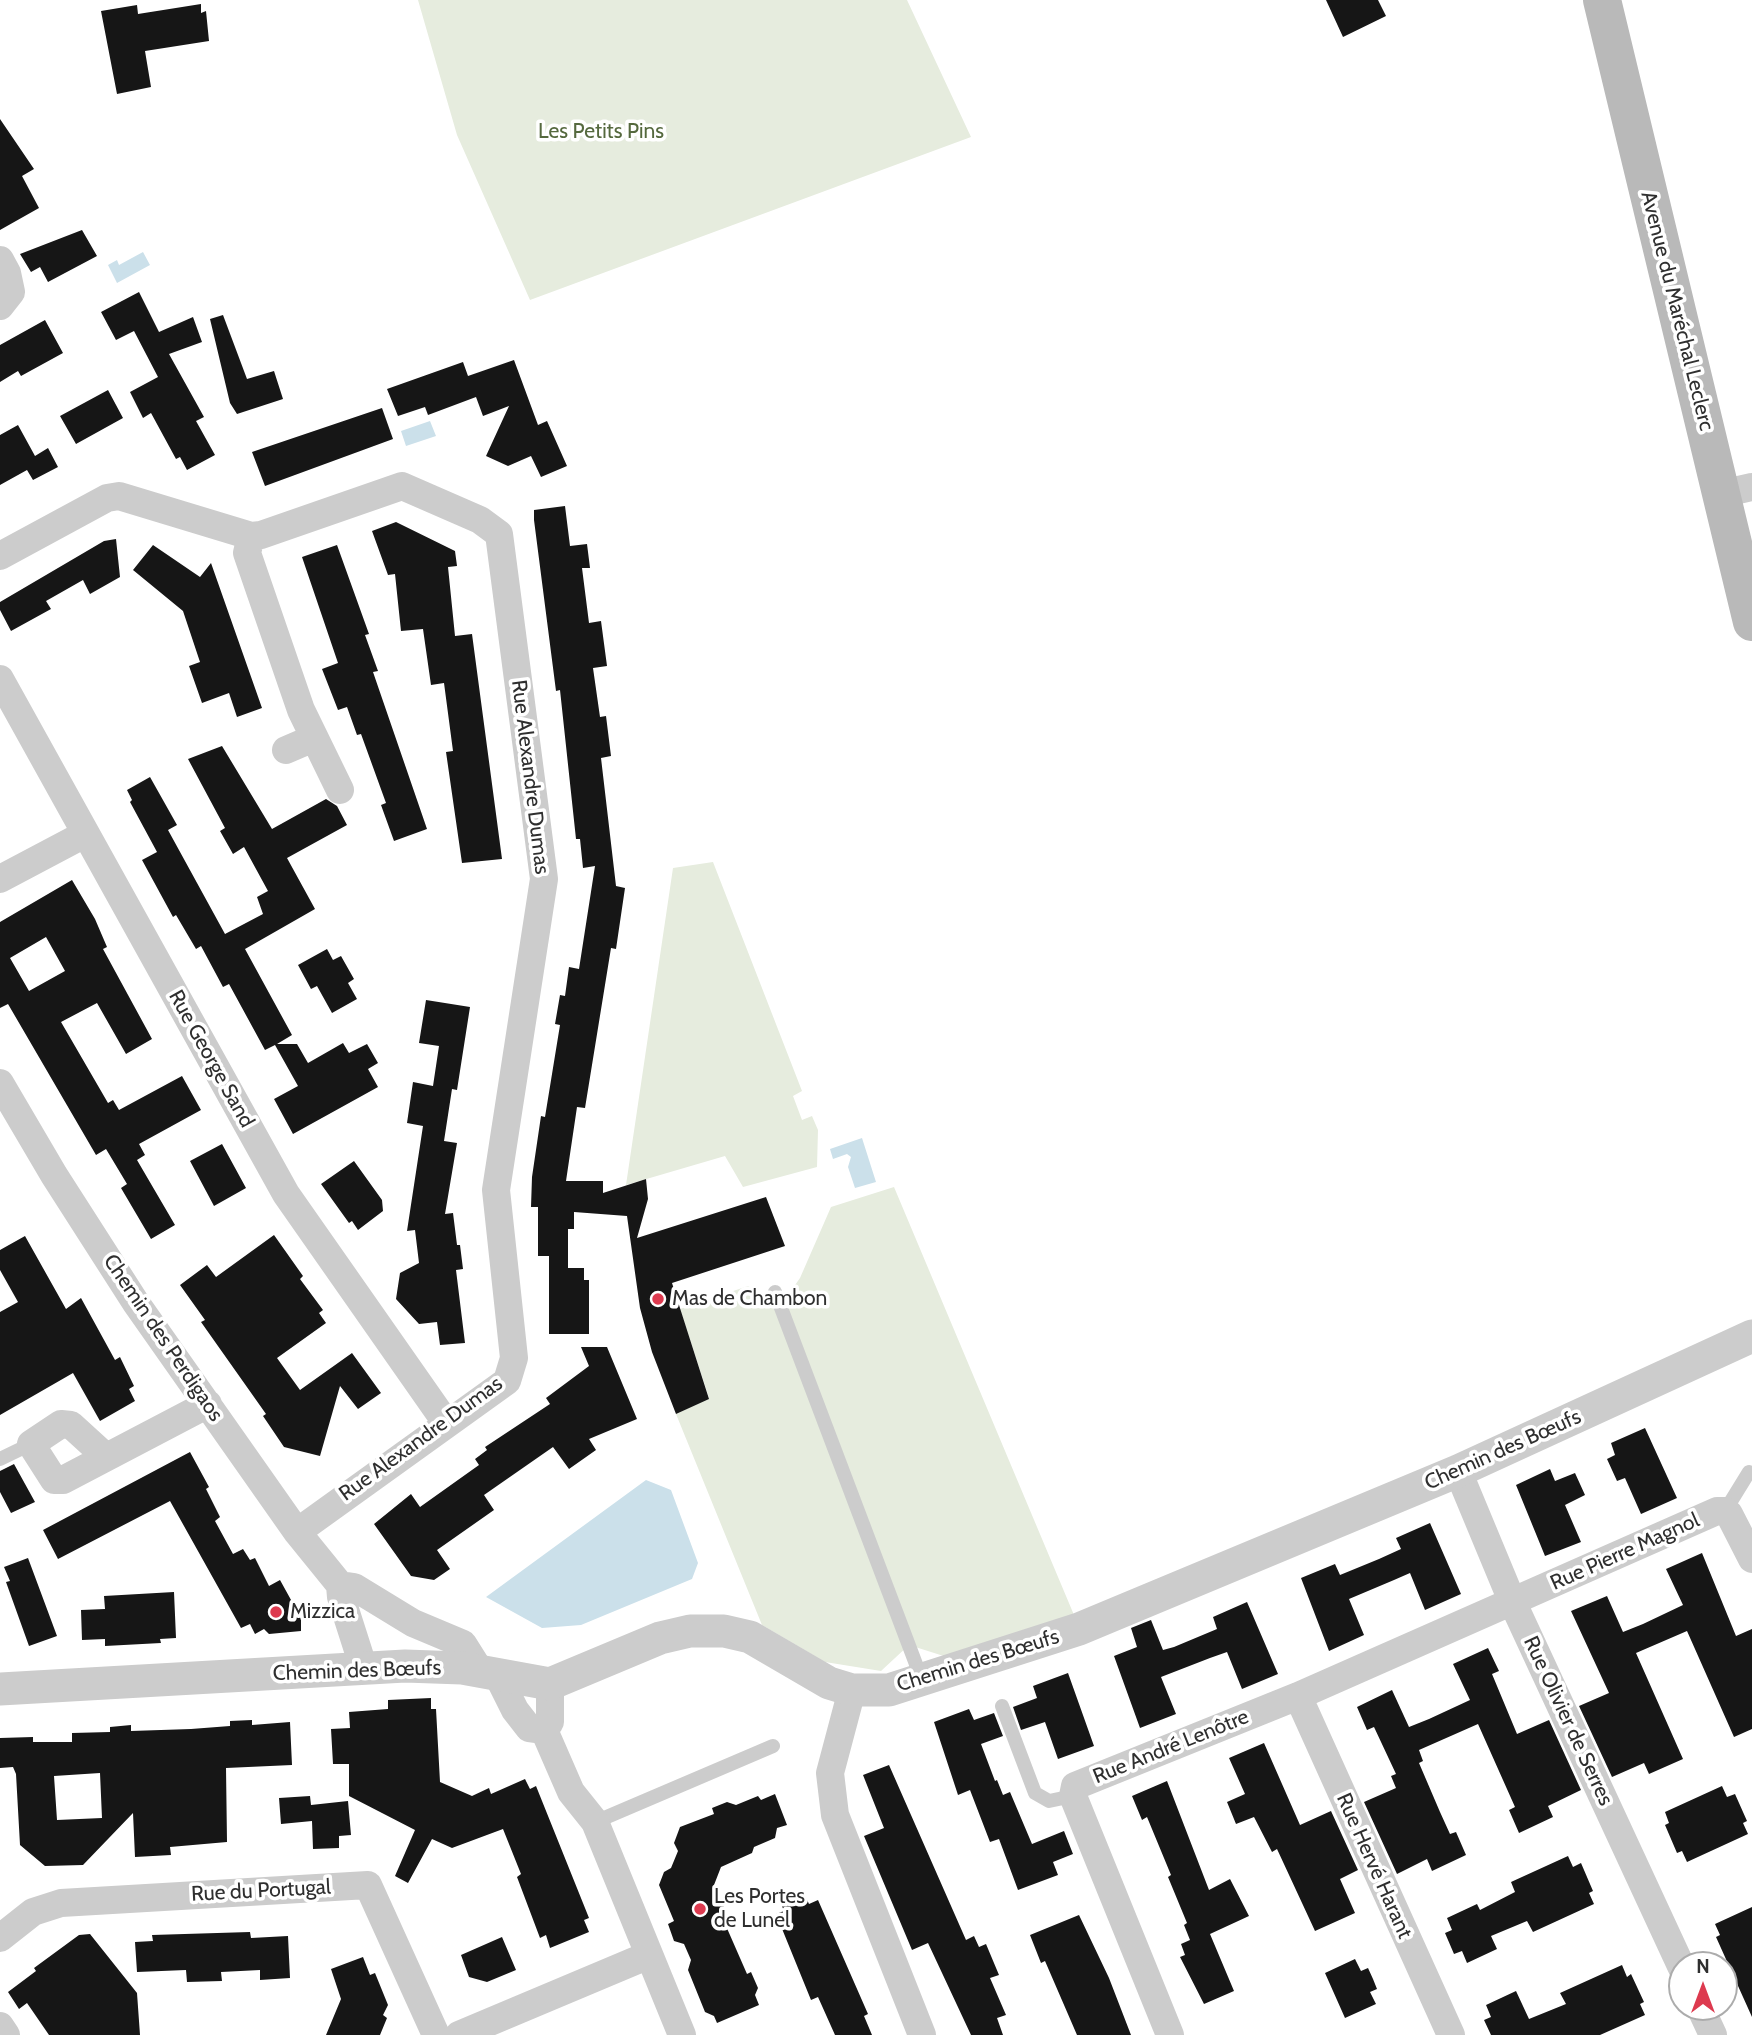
<!DOCTYPE html>
<html>
<head>
<meta charset="utf-8">
<style>
	body { margin:0 }
	#map { position:relative; width:1752px; height:2035px; overflow:hidden; background:#fff; font-family:Cabin,sans-serif }
	canvas { display:block }
	.north { position:absolute; left:1668px; top:1951px; width:70px; height:70px; box-sizing:border-box; background:#fff; border:2px solid #acacac; border-radius:50%; rotate:0deg; font-size:19px; font-weight:700; line-height:28px; text-align:center; color:#2f2f2f }
	.north::after { content:''; display:block; margin:auto; width:24px; height:32px; background:#dd3a4f; clip-path:polygon(50% 0,100% 100%,50% 72%,0 100%) }
</style>
</head>
<body>
<div id="map">
<canvas width="1752" height="2035"></canvas>
<div class="north">N</div>
</div>
<script>
const context = document.querySelector('canvas').getContext('2d');
context.lineJoin = 'round';
function paint(path, color) { context.fillStyle = color; context.fill(path, 'evenodd'); }
const shape = rows => new Path2D(rows.map(r => 'M' + r).join(''));
function stroke(path, color, width, dash) { context.strokeStyle = color; context.lineWidth = width; context.lineCap = dash ? 'butt' : 'round'; context.setLineDash(dash || []); context.stroke(path); }
function label(font, color, halo, rows, align = 'center') {
  context.font = font + ' Cabin,sans-serif'; context.lineWidth = 7; context.setLineDash([]); context.textBaseline = 'middle'; context.strokeStyle = halo; context.fillStyle = color; for (const [text, x, y, turn = 0] of rows) {
    context.save(); context.translate(x, y); context.rotate((+turn || 0) * Math.PI / 180); context.textAlign = isNaN(turn) ? turn : align; if (halo) context.strokeText(text, 0, 0); context.fillText(text, 0, 0); context.restore();
  }
}
paint(shape([
	[418,0,907,0,971,137,530,300,457,135],
	[713,862,802,1091,793,1096,802,1120,812,1116,818,1130,817,1167,743,1187,725,1156,626,1185,673,868],
	[894,1187,1074,1615,953,1659,909,1645,881,1671,825,1662,762,1625,676,1414,709,1398,680,1309,748,1286,781,1305,800,1278,831,1207]
]), '#e6ecde');
paint(shape([
	[143,252,150,265,117,283,108,265,117,260,119,265],
	[430,421,436,436,406,446,401,431],
	[862,1138,876,1182,855,1188,848,1167,851,1157,847,1154,833,1159,830,1149],
	[646,1480,671,1490,698,1563,692,1579,581,1625,542,1628,486,1597]
]), '#cbe0ea');
paint(shape([
	[1326,0,1378,0,1386,16,1343,37],
	[201,4,201,13,206,11,209,41,145,51,151,87,117,94,101,11,137,5,138,14],
	[0,119,34,169,22,176,39,208,0,230],
	[82,230,97,256,48,282,40,267,31,272,20,254],
	[139,292,159,332,193,317,202,342,169,354,204,417,196,421,215,455,187,470,180,457,176,459,151,413,143,418,130,392,158,377,134,331,116,340,101,312],
	[223,315,247,379,274,371,283,399,237,414,230,403,210,319],
	[45,320,63,353,21,376,18,371,0,382,0,345],
	[514,360,538,425,547,421,567,466,541,477,531,456,508,466,486,456,509,406,483,416,476,397,428,415,425,407,398,416,387,389,463,362,468,376],
	[108,390,123,418,76,444,60,416],
	[382,408,393,439,265,486,252,452],
	[18,425,35,456,48,448,58,467,33,480,27,470,0,485,0,435],
	[565,506,570,546,587,544,590,568,582,568,589,623,601,621,607,666,593,668,600,717,606,716,611,756,601,758,616,886,625,888,616,949,611,948,585,1108,577,1107,566,1181,603,1181,603,1193,646,1179,648,1199,637,1238,766,1197,785,1246,672,1283,709,1399,676,1414,652,1352,640,1308,627,1216,574,1212,574,1229,568,1229,568,1268,584,1268,584,1280,589,1280,589,1334,549,1334,549,1256,538,1256,538,1207,531,1207,532,1177,541,1116,545,1117,560,1025,555,1024,560,995,565,996,569,967,579,969,595,866,583,868,580,839,576,839,560,690,556,691,534,520,534,510],
	[396,522,455,551,457,566,448,567,455,636,472,634,502,859,462,863,446,752,453,751,444,683,431,685,423,629,401,631,395,574,388,575,372,531],
	[116,539,120,577,90,594,83,580,46,601,51,609,11,631,0,610,0,602,104,541],
	[153,545,200,577,211,563,262,708,237,717,229,693,202,703,189,666,200,662,183,611,133,570],
	[337,545,369,634,365,635,378,671,373,672,427,829,394,841,381,805,386,803,361,734,357,735,347,707,338,710,322,669,338,663,302,557],
	[222,746,272,829,326,799,337,806,347,825,287,858,315,909,245,949,292,1035,277,1044,297,1044,308,1063,343,1043,349,1053,367,1044,378,1063,368,1069,378,1087,293,1134,274,1099,298,1086,275,1045,265,1050,229,984,223,987,201,946,196,949,176,915,173,917,142,860,157,852,130,802,132,800,127,790,150,777,177,825,168,830,225,934,263,914,257,897,268,891,244,847,233,854,220,831,225,828,188,759],
	[72,880,95,919,107,947,103,949,152,1039,126,1054,97,1003,61,1022,108,1103,113,1100,119,1110,182,1076,201,1110,139,1144,145,1155,137,1160,175,1225,151,1239,121,1188,127,1184,106,1149,96,1155,8,1004,0,1008,0,922],
	[46,937,65,971,29,991,10,958],
	[327,949,333,960,341,956,354,979,348,983,357,999,332,1013,317,986,311,989,298,965],
	[426,1000,470,1007,457,1090,452,1089,444,1141,457,1143,445,1214,453,1213,457,1245,460,1245,463,1269,456,1270,465,1343,440,1345,437,1322,419,1324,396,1299,400,1273,419,1263,415,1230,407,1231,423,1126,407,1123,413,1082,433,1086,439,1046,419,1043],
	[222,1144,246,1188,214,1206,190,1161],
	[354,1161,382,1200,383,1211,358,1230,352,1221,349,1223,321,1184],
	[274,1235,303,1276,300,1279,323,1310,319,1313,326,1323,277,1358,300,1390,352,1353,381,1393,358,1409,340,1386,320,1456,284,1447,263,1416,266,1414,201,1322,205,1320,180,1285,207,1265,216,1277],
	[25,1236,66,1309,81,1298,115,1360,120,1357,134,1386,129,1389,135,1401,100,1421,73,1373,0,1415,0,1312,18,1302,0,1270,0,1250],
	[581,1347,607,1347,637,1419,589,1439,596,1450,569,1469,553,1447,484,1495,494,1510,437,1550,450,1569,434,1580,411,1576,374,1524,411,1494,420,1507,479,1465,475,1459,487,1450,485,1447,550,1404,546,1398,589,1366],
	[1645,1428,1677,1498,1641,1514,1625,1478,1617,1481,1607,1459,1615,1455,1611,1443],
	[190,1452,209,1487,206,1489,220,1517,215,1521,233,1554,243,1549,250,1560,255,1558,269,1586,280,1580,301,1618,301,1631,269,1634,264,1629,255,1634,250,1624,241,1628,170,1501,58,1559,43,1530],
	[14,1464,35,1502,11,1513,0,1492,0,1471],
	[1550,1469,1555,1481,1575,1473,1585,1495,1565,1505,1581,1542,1545,1556,1516,1485],
	[1430,1523,1461,1594,1425,1610,1410,1573,1394,1580,1349,1599,1364,1635,1329,1651,1301,1578,1335,1564,1340,1575,1379,1559,1401,1549,1396,1538],
	[1702,1553,1736,1636,1752,1629,1752,1729,1734,1737,1687,1631,1636,1653,1683,1759,1649,1774,1644,1763,1612,1777,1579,1706,1609,1693,1571,1611,1607,1596,1623,1632,1643,1624,1683,1605,1666,1569],
	[28,1558,57,1636,29,1646,6,1582,10,1581,4,1567],
	[174,1592,176,1638,160,1639,161,1643,105,1646,105,1639,82,1640,81,1610,105,1609,104,1596],
	[1247,1602,1278,1674,1242,1689,1227,1652,1210,1658,1161,1677,1176,1714,1140,1728,1114,1656,1137,1647,1131,1628,1151,1620,1163,1650,1174,1647,1217,1629,1213,1617],
	[1488,1648,1499,1671,1492,1674,1517,1734,1549,1720,1581,1790,1548,1806,1553,1817,1519,1833,1509,1810,1515,1807,1478,1724,1419,1750,1423,1761,1419,1763,1440,1812,1450,1834,1456,1832,1466,1855,1432,1871,1427,1859,1397,1874,1364,1802,1396,1788,1391,1776,1396,1774,1374,1727,1367,1730,1357,1707,1392,1690,1409,1727,1429,1719,1470,1700,1453,1664],
	[1068,1673,1094,1746,1058,1759,1045,1722,1021,1730,1013,1707,1037,1698,1033,1686],
	[431,1698,431,1709,436,1709,440,1782,472,1796,489,1788,491,1794,525,1779,530,1789,536,1786,589,1918,584,1920,589,1932,550,1948,546,1935,540,1938,517,1877,521,1874,503,1829,452,1848,432,1839,408,1883,395,1876,415,1830,349,1796,349,1764,333,1764,331,1729,350,1728,349,1712,388,1709,388,1700],
	[969,1709,974,1720,994,1713,1003,1736,981,1744,995,1781,997,1780,1003,1795,1010,1792,1032,1844,1064,1831,1073,1854,1053,1862,1058,1875,1018,1890,999,1839,990,1842,970,1790,958,1795,934,1722],
	[252,1720,252,1725,290,1722,292,1765,226,1768,227,1842,170,1847,171,1855,135,1857,133,1813,83,1865,45,1866,20,1845,16,1774,13,1767,0,1768,0,1738,33,1737,33,1742,72,1742,72,1733,110,1732,110,1727,131,1725,131,1731,191,1729,230,1726,230,1721],
	[100,1773,102,1818,57,1820,54,1776],
	[1264,1743,1300,1825,1331,1811,1358,1870,1340,1879,1355,1913,1315,1931,1277,1849,1272,1852,1254,1817,1236,1824,1227,1802,1245,1794,1229,1758],
	[889,1765,966,1940,974,1936,979,1947,986,1944,999,1975,990,1978,1006,2015,997,2018,1003,2035,971,2035,928,1943,912,1950,864,1836,884,1828,863,1775],
	[1167,1781,1209,1890,1230,1879,1249,1916,1210,1934,1234,1991,1204,2004,1180,1957,1185,1955,1181,1944,1190,1940,1184,1925,1187,1923,1168,1877,1171,1875,1147,1817,1142,1820,1132,1796],
	[1722,1786,1727,1797,1735,1794,1747,1821,1743,1823,1748,1834,1687,1862,1682,1851,1677,1853,1665,1825,1669,1823,1665,1812],
	[775,1794,787,1825,777,1828,775,1838,754,1847,752,1853,721,1867,714,1885,728,1916,726,1926,747,1974,751,1972,758,1988,755,1995,759,2005,717,2023,714,2016,705,2012,688,1970,691,1960,684,1944,674,1941,668,1924,674,1921,659,1885,664,1872,671,1868,678,1851,674,1843,680,1827,714,1814,712,1808,727,1802,736,1805,758,1796,761,1800],
	[310,1796,311,1805,348,1801,351,1835,339,1836,339,1848,313,1849,312,1821,281,1824,279,1798],
	[1568,1856,1573,1867,1581,1863,1593,1891,1589,1893,1594,1904,1533,1932,1527,1921,1491,1936,1497,1949,1467,1963,1462,1951,1454,1954,1445,1933,1452,1930,1447,1918,1477,1904,1480,1910,1515,1892,1511,1882],
	[803,1891,809,1904,818,1900,868,2014,864,2016,872,2035,835,2035,818,1997,811,2000,776,1914,784,1911,780,1901],
	[1752,1907,1752,2017,1716,1937,1720,1935,1715,1924],
	[1079,1915,1109,1978,1131,2035,1077,2035,1045,1961,1041,1963,1030,1935],
	[250,1932,251,1938,288,1936,290,1978,260,1980,260,1970,221,1972,222,1981,187,1982,186,1970,137,1972,135,1942,153,1941,152,1935],
	[90,1934,137,1993,140,2035,49,2035,27,2003,19,2009,8,1992,36,1971,34,1968,79,1935],
	[502,1937,516,1970,487,1982,469,1977,461,1955],
	[363,1957,370,1975,375,1973,388,2005,383,2015,387,2018,380,2035,326,2035,341,1999,331,1969],
	[1355,1959,1361,1971,1368,1968,1373,1979,1377,1989,1370,1992,1376,2004,1345,2018,1325,1973],
	[1622,1965,1627,1977,1631,1974,1644,2002,1640,2004,1645,2015,1600,2035,1491,2035,1484,2020,1491,2017,1486,2005,1516,1991,1529,2019,1566,2004,1560,1993]
]), '#161616');
stroke(shape([
	[775,1292,922,1680],
	[0,1459,31,1444],
	[1725,1511,1749,1472],
	[1002,1706,1035,1793,1049,1801,1073,1796],
	[595,1822,773,1746]
]), '#ccc', 14);
stroke(shape([
	[0,260,7,273,11,292,0,306],
	[1721,494,1752,487],
	[251,536,247,553,301,710,340,790],
	[0,556,107,498,119,496,251,536,261,535,402,486,480,520,499,534,544,879,496,1190,514,1358,507,1381,297,1532],
	[0,679,286,1194,447,1424],
	[286,750,314,738],
	[0,879,85,834],
	[0,1083,54,1175,136,1303,297,1532,340,1585,341,1597,364,1669],
	[105,1456,71,1425,61,1424,31,1444,54,1480,63,1480,208,1404],
	[1458,1471,1512,1601,1682,1968],
	[340,1585,354,1587,413,1623,463,1644,480,1671],
	[497,1674,515,1710,529,1728,544,1730],
	[852,1690,830,1773,835,1815,922,2035],
	[1298,1696,1451,2035],
	[544,1730,571,1792,595,1822,682,2035],
	[544,1730,550,1722,550,1684],
	[0,1938,33,1912,61,1903,368,1885,436,2035],
	[1700,2007,1713,2035],
	[0,2026,6,2035],
	[459,2035,649,1955],
	[1170,2035,1073,1796,1075,1786,1298,1696,1717,1511,1725,1511,1729,1514,1752,1559]
]), '#ccc', 28);
stroke(shape([
	[0,1689,405,1666,462,1668,550,1684,660,1638,690,1631,724,1631,750,1637,829,1683,852,1690,889,1690,1079,1629,1458,1471,1752,1336]
]), '#ccc', 33);
stroke(shape([
	[1602,0,1752,622]
]), '#b9b9b9', 38);
for (const [x, y, r, color] of [
	[658,1299,7,"#dd3a4f"],
	[276,1612,7,"#dd3a4f"],
	[700,1909,7,"#dd3a4f"]
]) { const dot = new Path2D(); dot.arc(x, y, r, 0, 2 * Math.PI); context.fillStyle = color; context.fill(dot); stroke(dot, '#fff', 2.5); }
label('21px', '#55693e', '#fff', [
	["Les Petits Pins",601,132]
]);
label('21px', '#2f2f2f', '#fff', [
	["Avenue du Maréchal Leclerc",1677,311,76],
	["Rue Alexandre Dumas",530,777,83],
	["Rue George Sand",211,1059,61],
	["Chemin des Perdigaos",163,1338,56],
	["Rue Alexandre Dumas",421,1439,-36],
	["Chemin des Bœufs",1503,1450,-24],
	["Rue Pierre Magnol",1625,1552,-24],
	["Chemin des Bœufs",978,1661,-17],
	["Chemin des Bœufs",357,1671,-2],
	["Rue Olivier de Serres",1568,1721,65],
	["Rue André Lenôtre",1171,1747,-22],
	["Rue Hervé Harant",1374,1866,66],
	["Rue du Portugal",261,1891,-3]
]);
label('21px', '#2f2f2f', '#fff', [
	["Mas de Chambon",672,1299],
	["Mizzica",290,1612],
	["Les Portes",714,1897],
	["de Lunel",714,1921]
], 'left');
</script>
</body>
</html>
